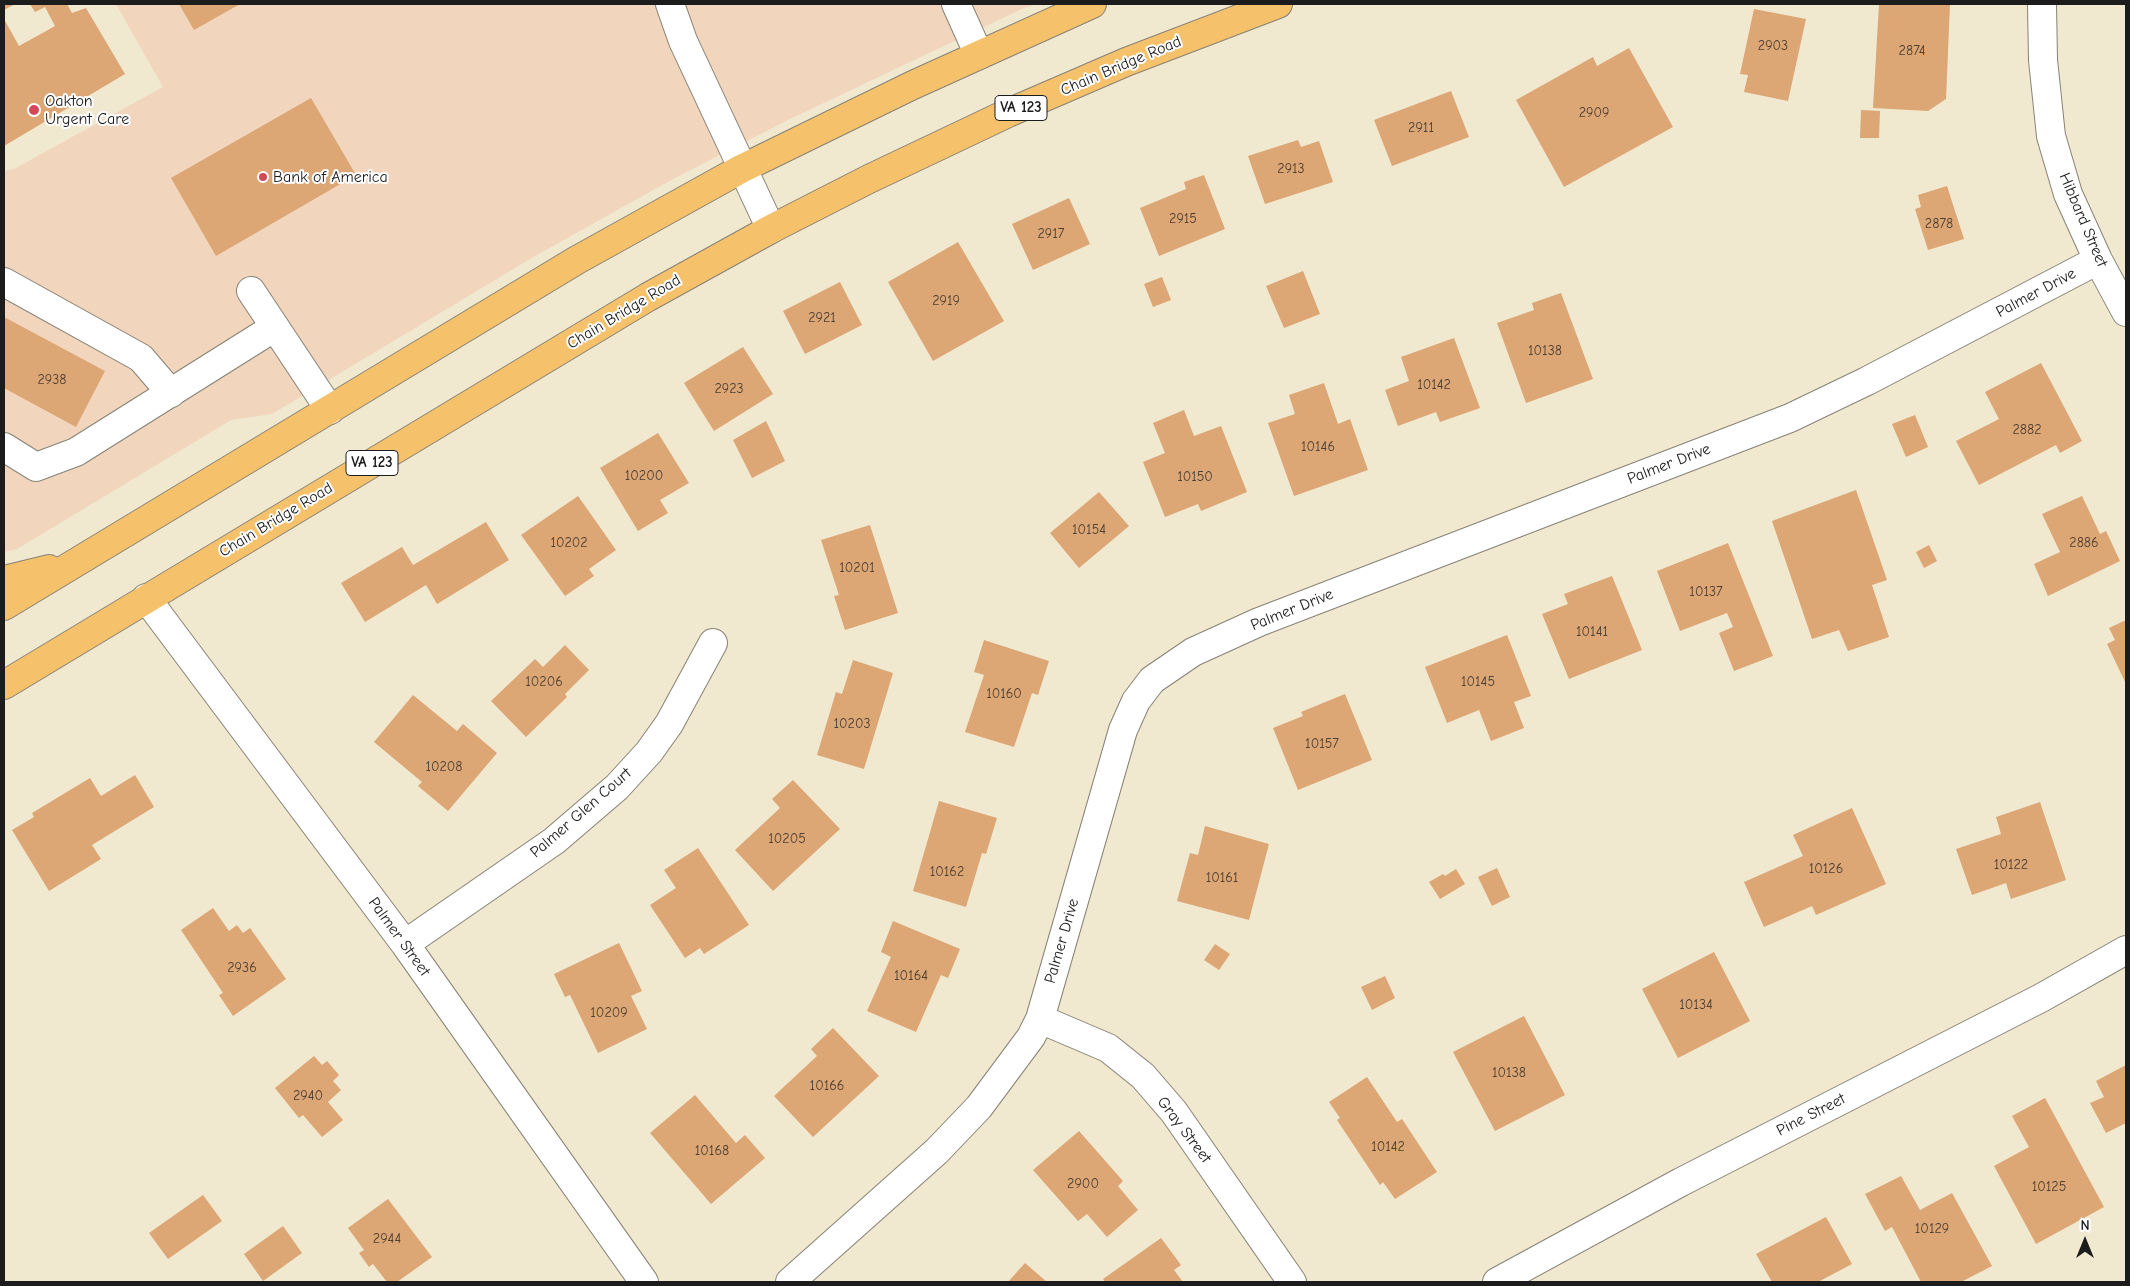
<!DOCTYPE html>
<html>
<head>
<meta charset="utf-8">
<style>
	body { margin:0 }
	#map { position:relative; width:2130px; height:1286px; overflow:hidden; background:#f1e8d0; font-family:"Comic Neue",sans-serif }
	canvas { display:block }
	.frame { position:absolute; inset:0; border:5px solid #1c1c1c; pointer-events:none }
	.north { position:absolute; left:2060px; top:1216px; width:50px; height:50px; -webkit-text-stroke:4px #fff; paint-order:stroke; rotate:0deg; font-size:14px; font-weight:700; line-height:20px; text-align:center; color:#1c1c1c }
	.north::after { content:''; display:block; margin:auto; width:18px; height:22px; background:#1c1c1c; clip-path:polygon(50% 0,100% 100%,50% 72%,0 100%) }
</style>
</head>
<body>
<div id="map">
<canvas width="2130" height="1286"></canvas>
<div class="frame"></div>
<div class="north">N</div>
</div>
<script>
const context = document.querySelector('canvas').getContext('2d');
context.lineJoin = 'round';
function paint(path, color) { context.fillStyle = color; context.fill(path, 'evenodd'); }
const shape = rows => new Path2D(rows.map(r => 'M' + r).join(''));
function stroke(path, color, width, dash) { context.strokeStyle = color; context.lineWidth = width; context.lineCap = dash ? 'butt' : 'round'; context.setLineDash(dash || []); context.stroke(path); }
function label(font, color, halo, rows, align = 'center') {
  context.font = font + ' "Comic Neue",sans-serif'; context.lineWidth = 4; context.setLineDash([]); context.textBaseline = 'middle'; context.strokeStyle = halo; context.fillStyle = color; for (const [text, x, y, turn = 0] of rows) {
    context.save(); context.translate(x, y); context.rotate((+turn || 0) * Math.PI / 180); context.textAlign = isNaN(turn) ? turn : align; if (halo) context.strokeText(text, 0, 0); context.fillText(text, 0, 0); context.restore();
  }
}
paint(shape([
	[116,4,1036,4,1024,8,788,120,673,179,535,256,272,414,231,420,17,549,4,552,4,171,14,169,163,87]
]), '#f1d5bd');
paint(shape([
	[4,4,15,4,4,10],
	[30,4,67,4,72,13,86,8,125,74,4,146,4,19,19,46,55,26,45,7,35,12],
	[179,4,240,4,194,30],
	[1879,4,1950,4,1946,99,1928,111,1873,108],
	[1754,9,1806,19,1788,101,1744,92,1748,75,1740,74],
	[1629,48,1673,127,1564,187,1516,100,1593,57,1597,66],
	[1451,91,1469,137,1392,166,1374,120],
	[311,98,356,175,216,256,171,178],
	[1861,110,1880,111,1879,138,1860,138],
	[1298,140,1301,147,1319,141,1333,182,1265,204,1248,156],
	[1204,175,1225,229,1159,256,1140,208,1186,189,1184,182],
	[1947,186,1964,239,1928,250,1915,209,1921,207,1918,195],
	[1069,198,1090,244,1033,270,1012,224],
	[958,242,1004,321,933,361,888,282],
	[1303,271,1320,314,1284,328,1266,286],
	[1162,277,1171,300,1153,307,1144,284],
	[840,282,862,325,805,354,783,311],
	[1561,293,1593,379,1526,403,1497,323,1534,310,1532,303],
	[4,317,105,371,76,427,4,388],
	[1454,338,1480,408,1440,422,1436,412,1398,426,1385,390,1409,381,1401,357],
	[743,347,773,394,714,431,684,383],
	[2041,363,2082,441,2060,453,2056,445,1979,485,1956,441,1999,419,1985,392],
	[1324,383,1338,424,1350,419,1368,470,1294,496,1268,423,1295,414,1289,395],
	[1184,410,1194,436,1221,426,1247,492,1201,511,1198,504,1165,517,1143,462,1165,453,1153,423],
	[1915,415,1928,447,1906,457,1892,424],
	[766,421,785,461,752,478,733,440],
	[658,433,689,483,660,500,668,513,638,531,600,468],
	[1856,490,1887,580,1872,585,1889,637,1848,651,1839,630,1812,639,1772,521],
	[1099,492,1129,526,1079,568,1050,533],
	[578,496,616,550,589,569,594,576,565,596,521,535],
	[2082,496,2100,534,2106,531,2120,561,2048,596,2034,564,2060,552,2042,514],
	[486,522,509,560,437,604,426,585,365,622,341,583,402,547,413,565],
	[870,525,898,613,845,630,834,596,839,595,821,540],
	[1728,543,1773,656,1734,671,1719,633,1733,627,1727,613,1680,631,1657,571],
	[1929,545,1937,561,1924,568,1916,552],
	[1612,576,1642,650,1569,679,1542,614,1568,604,1564,594],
	[2126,620,2126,684,2107,644,2115,640,2109,628],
	[1507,635,1531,696,1514,702,1524,728,1491,741,1479,710,1447,723,1425,667],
	[984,640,1049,661,1038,695,1032,693,1014,747,965,732,984,675,974,672],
	[565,645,589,670,565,694,567,697,526,737,491,701,535,659,543,667],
	[853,660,893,673,864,769,817,755,836,692,842,694],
	[1345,694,1372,760,1298,790,1273,728,1303,716,1301,712],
	[413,695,457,731,463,724,497,753,448,811,418,786,422,782,374,742],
	[135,775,154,807,92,845,101,859,49,891,12,830,34,817,32,813,90,778,101,796],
	[793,780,840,829,773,891,735,850,780,808,772,799],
	[939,801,997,818,986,854,982,853,966,907,913,891],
	[2040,802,2066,880,2011,899,2006,883,1972,895,1956,849,2001,834,1996,817],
	[1852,808,1886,884,1816,915,1812,906,1764,927,1744,882,1803,856,1793,835],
	[1205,826,1269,844,1249,920,1177,901,1190,853,1198,855],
	[698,848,749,925,704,954,700,948,685,958,650,905,676,888,664,870],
	[1497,868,1510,897,1492,906,1478,877],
	[1456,869,1465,884,1440,899,1429,882,1443,874,1445,876],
	[213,908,229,931,237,925,243,933,250,928,286,979,233,1016,219,995,223,993,181,930],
	[893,921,960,949,948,978,941,975,916,1032,867,1011,891,957,881,952],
	[619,943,642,991,631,996,647,1029,598,1053,570,995,565,997,554,974],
	[1215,944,1230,954,1219,970,1204,960],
	[1714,952,1750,1021,1678,1058,1642,989],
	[1385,976,1395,998,1372,1010,1361,987],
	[1524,1016,1565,1095,1495,1131,1453,1052],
	[833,1028,879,1076,813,1137,774,1096,817,1056,811,1049],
	[314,1056,322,1065,327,1061,339,1075,333,1081,341,1090,328,1102,343,1120,322,1137,303,1115,299,1118,275,1088],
	[2126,1065,2126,1123,2106,1133,2090,1103,2104,1097,2096,1081],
	[1367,1077,1397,1122,1402,1119,1437,1172,1395,1199,1383,1182,1380,1185,1337,1120,1340,1118,1329,1102],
	[695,1095,736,1143,745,1135,765,1158,711,1204,650,1133],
	[2045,1098,2104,1207,2036,1244,1994,1166,2029,1147,2012,1116],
	[1079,1131,1123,1181,1118,1186,1138,1210,1107,1237,1087,1214,1078,1221,1033,1170],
	[1901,1176,1920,1210,1952,1193,1992,1266,1961,1282,1921,1282,1892,1227,1885,1231,1865,1194],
	[203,1195,222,1221,168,1259,149,1233],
	[388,1199,432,1257,397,1282,387,1282,373,1264,369,1267,359,1253,364,1250,348,1228],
	[1826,1217,1852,1264,1818,1282,1772,1282,1756,1254],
	[283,1226,302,1253,263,1281,244,1254],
	[1161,1238,1181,1265,1174,1270,1183,1282,1105,1282,1103,1279],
	[1025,1263,1047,1282,1008,1282]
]), '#dca675');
const minor = shape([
	[670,4,683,41,771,229],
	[956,4,979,55],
	[2042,4,2043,60,2051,136,2068,194,2098,260,2126,312],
	[4,282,141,358,171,393],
	[251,291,330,410],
	[4,447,36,467,76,452,275,327],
	[146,598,405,944,644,1282],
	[405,944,554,841,617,787,649,752,669,724,713,643],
	[1040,1019,1108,1048,1143,1076,1174,1112,1292,1282],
	[790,1282,937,1151,979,1107,1031,1037,1040,1019,1123,730,1136,701,1152,680,1193,652,1259,622,1790,418,1867,381,2098,260],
	[1497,1282,1681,1182,2041,998,2126,950]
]);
const major = shape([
	[4,580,49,569],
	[4,606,577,260,741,169,786,147,913,85,1092,4],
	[4,685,648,297,771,229,869,179,1008,113,1126,62,1278,4]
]);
stroke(minor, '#868276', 30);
stroke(major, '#868276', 30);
stroke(minor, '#fff', 28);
stroke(major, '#f6c16b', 28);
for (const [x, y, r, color] of [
	[34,110,6,"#d1495b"],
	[263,177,5,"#d1495b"]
]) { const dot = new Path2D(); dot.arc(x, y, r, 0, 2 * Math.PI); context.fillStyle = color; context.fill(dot); stroke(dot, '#fff', 2); }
label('14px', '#4c3e32', null, [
	["2903",1773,46],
	["2874",1912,51],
	["2909",1594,113],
	["2911",1421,128],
	["2913",1291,169],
	["2915",1183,219],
	["2878",1939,224],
	["2917",1051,234],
	["2919",946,301],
	["2921",822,318],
	["10138",1545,351],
	["2938",52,380],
	["10142",1434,385],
	["2923",729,389],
	["2882",2027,430],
	["10146",1318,447],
	["10200",644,476],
	["10150",1195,477],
	["10154",1089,530],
	["10202",569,543],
	["2886",2084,543],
	["10201",857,568],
	["10137",1706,592],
	["10141",1592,632],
	["10206",544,682],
	["10145",1478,682],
	["10160",1004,694],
	["10203",852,724],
	["10157",1322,744],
	["10208",444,767],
	["10205",787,839],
	["10122",2011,865],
	["10126",1826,869],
	["10162",947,872],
	["10161",1222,878],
	["2936",242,968],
	["10164",911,976],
	["10134",1696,1005],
	["10209",609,1013],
	["10138",1509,1073],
	["10166",827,1086],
	["2940",308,1096],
	["10142",1388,1147],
	["10168",712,1151],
	["2900",1083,1184],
	["10125",2049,1187],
	["10129",1932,1229],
	["2944",387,1239]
]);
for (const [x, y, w] of [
	[1021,108,52],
	[372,463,52]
]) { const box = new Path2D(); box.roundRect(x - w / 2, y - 12.5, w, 25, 4); context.fillStyle = '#fff'; context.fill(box); stroke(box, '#1c1c1c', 1); }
label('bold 15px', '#1c1c1c', null, [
	["VA 123",1021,108],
	["VA 123",372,463]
]);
label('16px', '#1c1c1c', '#fff', [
	["Chain Bridge Road",1121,66,-23],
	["Hibbard Street",2083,220,67],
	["Palmer Drive",2036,293,-28],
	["Chain Bridge Road",624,312,-31],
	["Palmer Drive",1669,464,-21],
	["Chain Bridge Road",276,520,-31],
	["Palmer Drive",1292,610,-22],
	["Palmer Glen Court",581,813,-41],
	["Palmer Street",399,937,54],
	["Palmer Drive",1062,941,-74],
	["Pine Street",1811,1115,-27],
	["Gray Street",1184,1130,53]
]);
label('16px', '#1c1c1c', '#fff', [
	["Oakton",45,101],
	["Urgent Care",45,119],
	["Bank of America",273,177]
], 'left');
</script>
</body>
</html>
